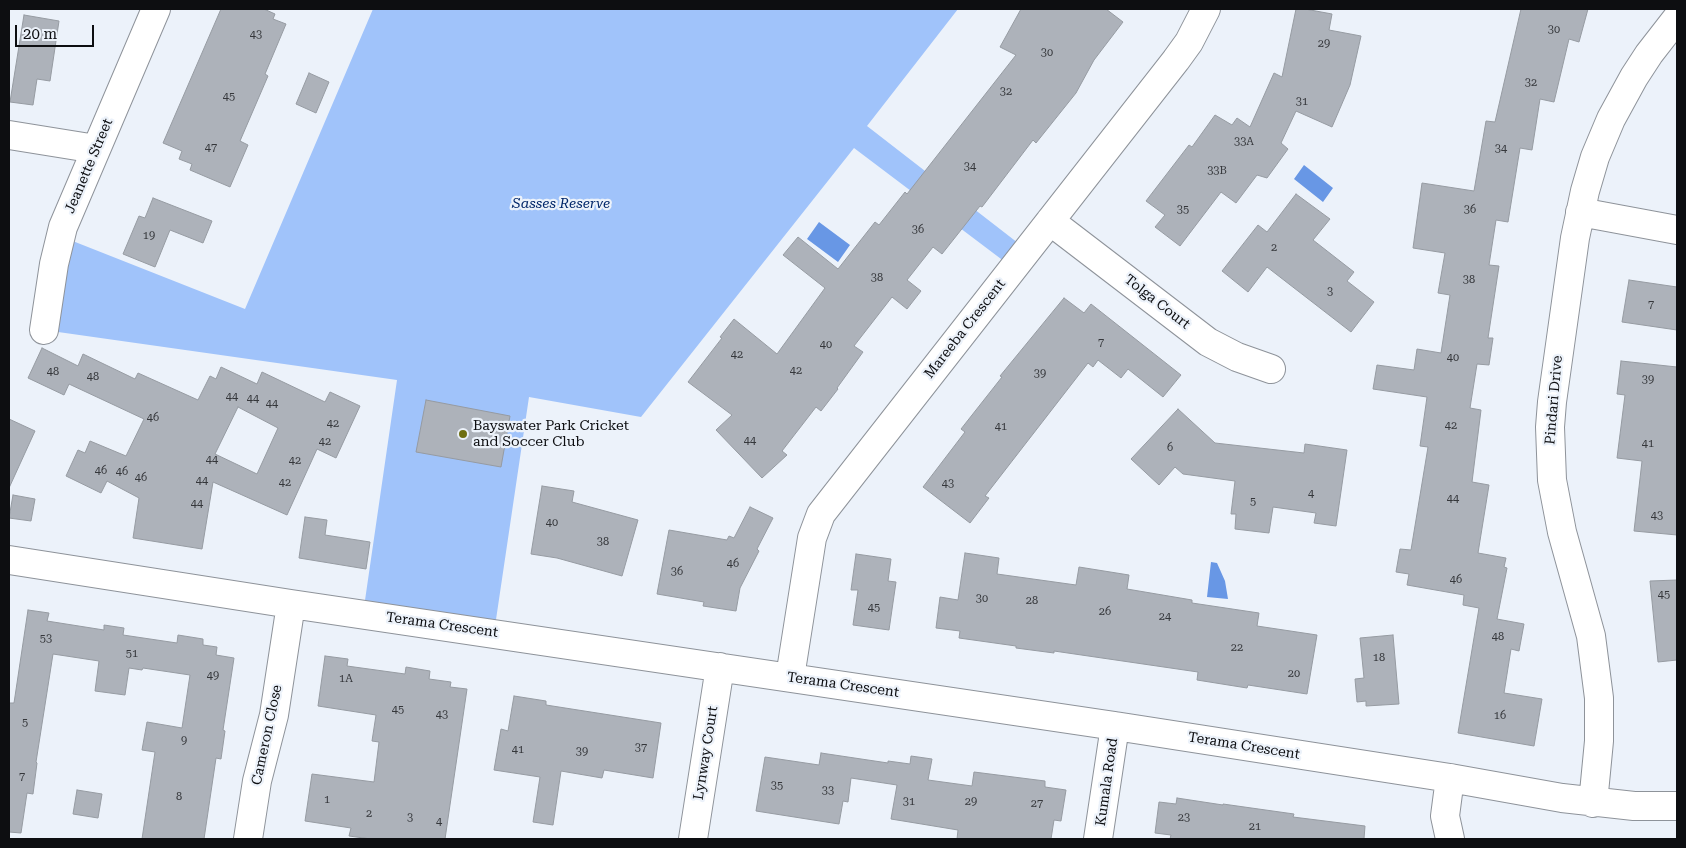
<!DOCTYPE html>
<html>
<head>
<meta charset="utf-8">
<style>
	body { margin:0 }
	#map { position:relative; width:1686px; height:848px; overflow:hidden; background:#ecf2fa; font-family:"Roboto Serif",serif }
	canvas { display:block }
	.frame { position:absolute; inset:0; border:10px solid #0d0e11; pointer-events:none }
	.scale { position:absolute; left:15px; top:25px; width:79px; height:22px; box-sizing:border-box; border:2px solid #0d0e11; border-top:0; padding-left:6px; font-size:15px; line-height:18px; white-space:nowrap; color:#0d0e11; -webkit-text-stroke:4px #ecf2fa; paint-order:stroke }
</style>
</head>
<body>
<div id="map">
<canvas width="1686" height="848"></canvas>
<div class="frame"></div>
<div class="scale">20 m</div>
</div>
<script>
const context = document.querySelector('canvas').getContext('2d');
context.lineJoin = 'round';
function paint(path, color) { context.fillStyle = color; context.fill(path, 'evenodd'); }
const shape = rows => new Path2D(rows.map(r => 'M' + r).join(''));
function stroke(path, color, width, dash) { context.strokeStyle = color; context.lineWidth = width; context.lineCap = dash ? 'butt' : 'round'; context.setLineDash(dash || []); context.stroke(path); }
function label(font, color, halo, rows, align = 'center') {
  context.font = font + ' "Roboto Serif",serif'; context.lineWidth = 4.5; context.setLineDash([]); context.textBaseline = 'middle'; context.strokeStyle = halo; context.fillStyle = color; for (const [text, x, y, turn = 0] of rows) {
    context.save(); context.translate(x, y); context.rotate((+turn || 0) * Math.PI / 180); context.textAlign = isNaN(turn) ? turn : align; if (halo) context.strokeText(text, 0, 0); context.fillText(text, 0, 0); context.restore();
  }
}
paint(shape([
	[373,9,958,9,867,126,1027,250,1013,268,854,148,641,417,529,397,494,633,363,614,397,380,44,330,60,236,245,309]
]), '#a0c3fa');
paint(shape([
	[1304,165,1333,188,1323,202,1294,179],
	[819,222,850,245,838,262,807,239],
	[1211,562,1217,563,1225,581,1228,599,1207,597]
]), '#6897e5');
const building = shape([
	[221,9,264,9,275,14,273,19,286,24,265,74,268,76,240,141,248,145,230,187,190,170,192,164,179,159,182,151,163,143,221,9],
	[1021,9,1106,9,1123,22,1094,60,1076,93,1036,143,1033,140,982,207,980,206,942,254,933,247,907,280,921,291,907,309,892,297,854,346,863,352,837,388,838,389,821,411,816,407,782,451,787,455,762,478,716,430,732,415,688,382,722,338,720,337,734,319,777,354,825,288,783,255,798,237,838,269,875,222,879,225,905,192,907,194,1016,55,1000,47,1021,9],
	[1296,9,1305,9,1332,14,1329,30,1361,36,1350,85,1332,127,1296,111,1281,143,1288,149,1267,178,1257,175,1236,203,1221,192,1180,246,1155,227,1165,215,1146,201,1189,145,1192,147,1215,115,1232,125,1237,118,1250,127,1274,73,1282,77,1296,9],
	[1521,9,1588,9,1579,42,1569,39,1554,102,1540,99,1532,150,1520,148,1508,222,1496,220,1489,265,1499,266,1488,338,1493,338,1489,365,1477,364,1470,408,1481,410,1472,482,1489,485,1478,553,1506,558,1504,567,1507,568,1497,619,1524,624,1519,651,1511,649,1504,693,1542,699,1534,746,1458,733,1479,608,1463,605,1464,595,1407,585,1409,574,1396,572,1400,549,1411,550,1428,447,1420,446,1427,397,1373,389,1377,365,1414,370,1417,349,1441,353,1450,295,1438,293,1445,253,1413,248,1422,183,1474,191,1486,121,1495,122,1521,9],
	[24,15,59,21,50,81,37,79,33,105,10,102,24,15],
	[309,73,329,82,316,113,296,104,309,73],
	[1296,194,1330,219,1313,240,1354,272,1347,281,1374,302,1351,332,1267,267,1248,292,1222,271,1258,225,1267,232,1296,194],
	[153,198,212,221,203,243,170,230,155,267,123,254,139,216,145,218,153,198],
	[1629,280,1677,287,1677,330,1622,322,1629,280],
	[1064,298,1084,313,1091,304,1181,375,1163,397,1128,369,1121,378,1098,360,1093,367,1088,363,985,496,989,498,970,523,923,487,965,432,961,429,1002,377,1000,376,1064,298],
	[42,348,78,366,83,354,135,379,138,373,198,400,210,376,216,379,221,367,257,384,262,372,325,402,330,392,360,406,336,458,317,449,287,515,213,482,202,549,133,538,139,498,107,481,101,493,66,476,78,450,85,453,90,441,126,456,144,419,69,384,64,395,28,378,42,348],
	[238,407,278,428,257,474,215,454,238,407],
	[1621,361,1677,367,1677,535,1634,531,1642,461,1617,458,1625,395,1617,394,1621,361],
	[426,400,510,416,501,467,416,452,426,400],
	[1178,409,1215,443,1304,453,1305,444,1347,450,1336,526,1314,523,1316,513,1273,507,1269,533,1235,529,1236,514,1231,514,1235,481,1183,474,1175,467,1159,485,1131,459,1178,409],
	[9,419,35,431,9,488,9,419],
	[542,486,574,491,572,502,638,520,622,576,557,558,531,554,542,486],
	[13,495,35,499,31,521,9,518,13,495],
	[750,507,773,518,757,549,759,551,740,588,736,611,703,606,704,602,657,594,669,530,727,540,729,536,734,538,750,507],
	[305,517,327,520,325,535,370,542,366,569,299,558,305,517],
	[965,553,999,558,997,574,1076,585,1079,567,1129,575,1127,589,1192,600,1192,603,1259,613,1257,626,1317,635,1307,694,1248,685,1247,688,1197,680,1198,672,1054,651,1054,653,1016,648,1016,646,959,638,960,631,936,628,940,597,958,600,965,553],
	[856,554,891,559,888,581,896,582,889,630,853,625,858,590,851,590,856,554],
	[1677,580,1677,660,1658,662,1650,581,1677,580],
	[28,610,49,613,47,621,104,630,104,625,124,628,123,635,177,643,178,635,203,639,203,645,217,647,216,655,234,658,223,730,225,731,221,759,216,758,204,839,142,839,155,752,142,750,147,722,182,728,190,675,143,668,142,670,129,668,125,695,95,691,99,661,53,654,36,762,37,763,33,794,27,793,21,833,9,832,9,703,14,703,28,610],
	[1393,635,1399,704,1366,706,1366,701,1357,702,1355,679,1364,678,1360,638,1393,635],
	[325,656,348,659,347,666,405,674,406,667,430,671,429,679,451,682,450,687,467,689,445,839,371,839,349,836,351,828,305,821,312,774,374,782,379,742,372,741,376,715,318,706,325,656],
	[514,696,546,701,546,705,661,723,653,778,604,770,602,778,561,771,553,825,533,822,540,777,494,770,501,729,508,731,514,696],
	[821,753,888,763,888,761,910,764,911,756,932,759,928,780,972,786,974,772,1045,781,1045,787,1066,790,1061,821,1054,820,1051,839,957,839,958,830,891,819,897,785,851,778,848,802,843,801,839,824,756,811,765,757,819,765,821,753],
	[77,790,102,794,98,818,73,814,77,790],
	[1177,798,1223,805,1223,804,1294,814,1293,817,1365,826,1364,839,1170,839,1171,835,1155,833,1159,802,1176,804,1177,798]
]);
paint(building, '#adb2ba');
stroke(building, '#969ba2', 1);
const street = shape([
	[9,135,96,149],
	[1580,212,1677,230],
	[1050,221,1208,342,1237,357,1271,369],
	[44,330,54,264,63,227,156,9],
	[9,560,291,604,1115,726,1450,778,1562,798,1634,806,1677,806],
	[790,677,812,538,821,514,1176,60,1189,42,1206,9],
	[1593,803,1599,741,1599,698,1591,636,1562,532,1552,480,1550,427,1552,402,1575,238,1585,191,1595,157,1611,119,1634,77,1649,54,1677,18],
	[248,839,257,781,274,715,291,604],
	[693,839,720,667],
	[1098,839,1115,726],
	[1450,839,1445,816,1450,778]
]);
stroke(street, '#8e939a', 30);
stroke(street, '#fff', 28);
for (const [x, y, r, color] of [
	[463,434,5,"#6f6f11"]
]) { const dot = new Path2D(); dot.arc(x, y, r, 0, 2 * Math.PI); context.fillStyle = color; context.fill(dot); stroke(dot, '#ecf2fa', 2); }
label('11px', '#35373b', null, [
	["30",1554,30],
	["43",256,35],
	["29",1324,44],
	["30",1047,53],
	["32",1531,83],
	["32",1006,92],
	["45",229,97],
	["31",1302,102],
	["33A",1244,142],
	["47",211,148],
	["34",1501,149],
	["34",970,167],
	["33B",1217,171],
	["35",1183,210],
	["36",1470,210],
	["36",918,230],
	["19",149,236],
	["2",1274,248],
	["38",877,278],
	["38",1469,280],
	["3",1330,292],
	["7",1651,305],
	["7",1101,343],
	["40",826,345],
	["42",737,355],
	["40",1453,358],
	["42",796,371],
	["48",53,372],
	["39",1040,374],
	["48",93,377],
	["39",1648,380],
	["44",232,397],
	["44",253,399],
	["44",272,404],
	["46",153,418],
	["42",333,424],
	["42",1451,426],
	["41",1001,427],
	["44",750,441],
	["42",325,442],
	["41",1648,444],
	["6",1170,448],
	["44",212,460],
	["42",295,461],
	["46",101,471],
	["46",122,472],
	["46",141,478],
	["44",202,481],
	["42",285,483],
	["43",948,484],
	["4",1311,494],
	["44",1453,499],
	["5",1253,502],
	["44",197,504],
	["43",1657,516],
	["40",552,523],
	["38",603,542],
	["46",733,564],
	["36",677,572],
	["46",1456,580],
	["45",1664,595],
	["30",982,599],
	["28",1032,601],
	["45",874,608],
	["26",1105,612],
	["24",1165,617],
	["48",1498,637],
	["53",46,639],
	["22",1237,648],
	["51",132,654],
	["18",1379,658],
	["20",1294,674],
	["49",213,676],
	["1A",346,679],
	["45",398,710],
	["43",442,715],
	["16",1500,716],
	["5",25,723],
	["9",184,741],
	["37",641,748],
	["41",518,750],
	["39",582,752],
	["7",22,777],
	["35",777,786],
	["33",828,791],
	["8",179,797],
	["1",327,800],
	["31",909,802],
	["29",971,802],
	["27",1037,804],
	["2",369,814],
	["3",410,818],
	["23",1184,818],
	["4",439,822],
	["21",1255,827]
]);
label('14px', '#0d0e11', '#ecf2fa', [
	["Jeanette Street",89,166,-67],
	["Tolga Court",1157,302,38],
	["Mareeba Crescent",965,329,-52],
	["Pindari Drive",1554,400,-85],
	["Terama Crescent",442,625,8],
	["Terama Crescent",843,685,8],
	["Cameron Close",267,735,-78],
	["Terama Crescent",1244,746,9],
	["Lynway Court",706,753,-81],
	["Kumala Road",1107,782,-82]
]);
label('italic 14px', '#002669', '#ecf2fa', [
	["Sasses Reserve",561,204]
]);
label('14px', '#0d0e11', '#ecf2fa', [
	["Bayswater Park Cricket",473,426],
	["and Soccer Club",473,442]
], 'left');
</script>
</body>
</html>
